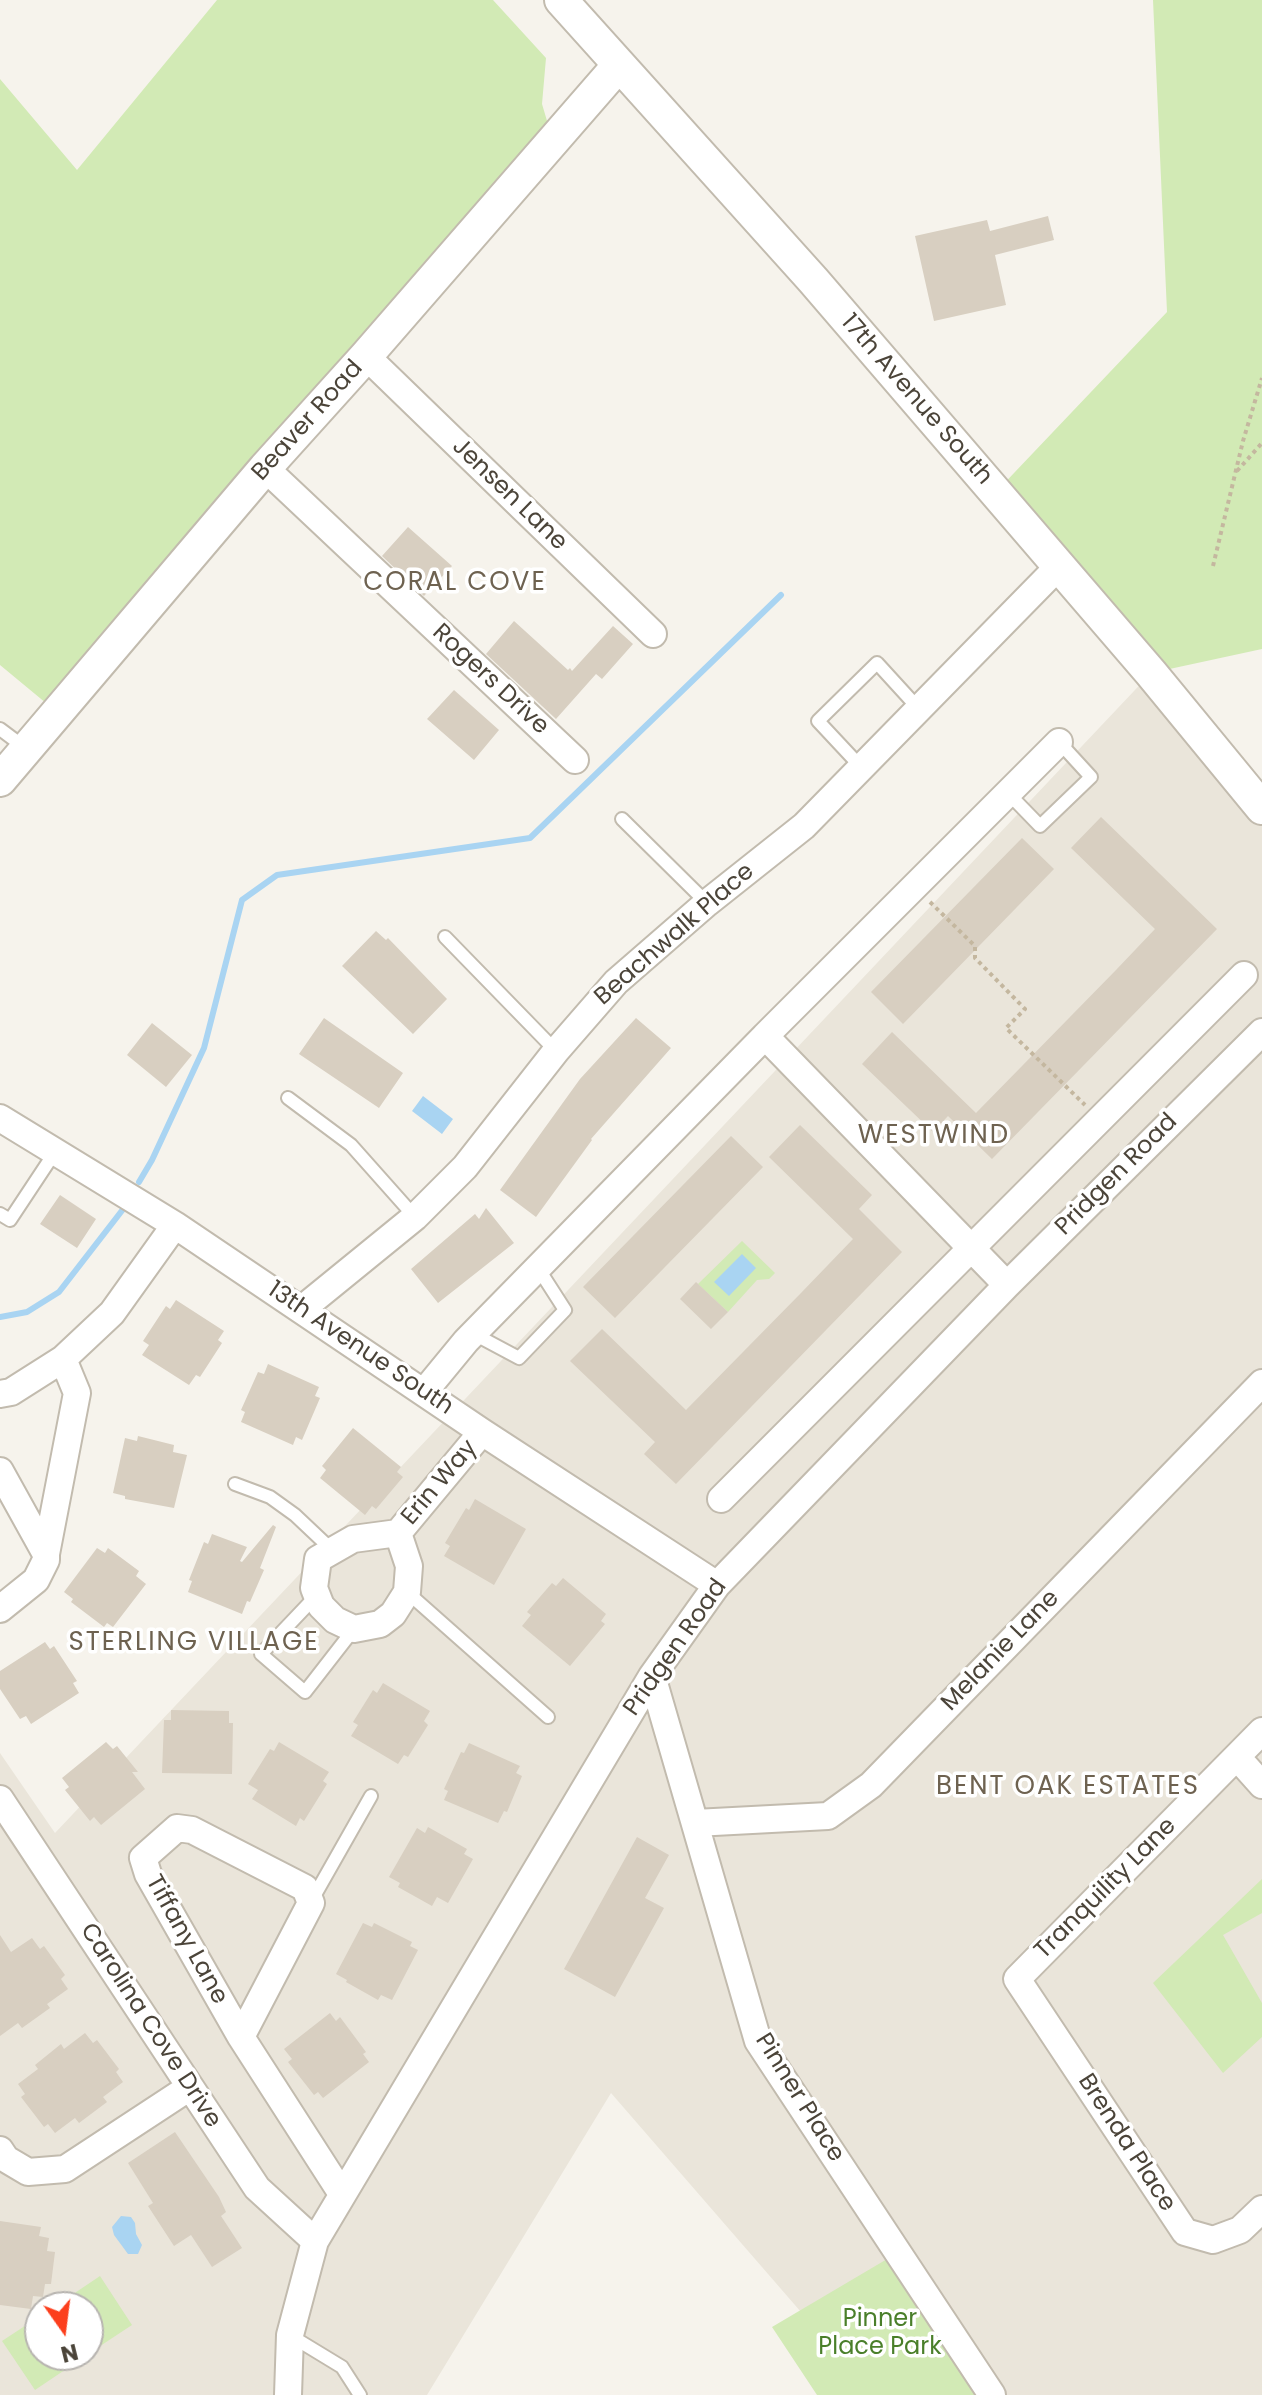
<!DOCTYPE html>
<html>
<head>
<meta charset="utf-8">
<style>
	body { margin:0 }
	#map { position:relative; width:1262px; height:2395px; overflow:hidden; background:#f6f3ec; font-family:Poppins,sans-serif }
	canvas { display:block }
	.north { position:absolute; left:24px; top:2291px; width:80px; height:80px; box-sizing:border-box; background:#fff; border:2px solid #b7b4b0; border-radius:50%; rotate:166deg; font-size:22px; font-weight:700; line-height:32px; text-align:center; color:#4b4439 }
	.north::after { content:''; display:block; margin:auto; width:28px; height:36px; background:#fc3f1d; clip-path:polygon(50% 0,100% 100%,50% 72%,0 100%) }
</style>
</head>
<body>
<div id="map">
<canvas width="1262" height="2395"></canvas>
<div class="north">N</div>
</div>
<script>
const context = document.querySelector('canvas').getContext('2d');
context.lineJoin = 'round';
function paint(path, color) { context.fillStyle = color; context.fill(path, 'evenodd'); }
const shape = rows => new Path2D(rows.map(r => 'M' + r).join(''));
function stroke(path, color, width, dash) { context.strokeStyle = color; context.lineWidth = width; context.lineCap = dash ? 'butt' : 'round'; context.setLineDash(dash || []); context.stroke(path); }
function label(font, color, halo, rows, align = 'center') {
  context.font = font + ' Poppins,sans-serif'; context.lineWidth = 7; context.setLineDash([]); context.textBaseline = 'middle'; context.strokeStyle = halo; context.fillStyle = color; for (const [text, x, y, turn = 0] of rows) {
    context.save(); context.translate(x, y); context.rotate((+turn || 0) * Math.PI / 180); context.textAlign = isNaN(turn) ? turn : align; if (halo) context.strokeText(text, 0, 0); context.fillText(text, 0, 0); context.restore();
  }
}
paint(shape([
	[1151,673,1262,808,1262,2395,873,2395,611,2093,427,2395,0,2395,0,1753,55,1833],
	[40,2307,88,2307,88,2355,40,2355]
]), '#eae5da');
paint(shape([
	[217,0,493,0,546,58,542,104,553,141,58,713,0,665,0,79,77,170],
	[1153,0,1262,0,1262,649,1151,673,995,493,1167,312],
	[742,1241,775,1273,769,1279,757,1280,728,1312,698,1284],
	[1262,1879,1262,1913,1223,1935,1262,2003,1262,2037,1223,2073,1153,1983],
	[899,2252,982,2395,817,2395,772,2327],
	[100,2276,132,2325,88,2354,88,2307,54,2307],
	[40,2316,40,2355,87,2355,35,2390,2,2341]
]), '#d2eab5');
paint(shape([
	[423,1096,453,1119,442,1134,412,1111],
	[742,1254,756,1268,729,1296,714,1282],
	[121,2216,131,2217,135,2223,136,2234,142,2245,138,2254,128,2254,114,2235,112,2227]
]), '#a9d4f2');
stroke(shape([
	[139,1182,152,1160,204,1048,242,900,277,875,530,838,781,595],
	[0,1317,27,1312,59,1292,124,1208]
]), '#a9d4f2', 6);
paint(shape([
	[1048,216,1054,240,995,255,1006,305,934,321,915,236,987,220,990,231],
	[408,527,452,566,424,596,382,556],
	[514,621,568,670,570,668,572,671,613,626,633,644,602,679,596,674,556,719,486,654],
	[454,690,499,730,474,760,427,719],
	[1101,817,1217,929,992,1159,948,1116,933,1132,862,1064,892,1032,976,1113,1116,970,1155,929,1071,848],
	[1022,838,1054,869,903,1024,871,992],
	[376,931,386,940,388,938,447,999,413,1034,342,966],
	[324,1018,403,1073,379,1108,299,1054],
	[636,1018,671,1048,591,1139,592,1140,536,1217,500,1190,580,1079],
	[152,1023,192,1055,166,1087,127,1055],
	[800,1125,872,1195,859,1209,902,1252,676,1484,644,1454,655,1442,570,1361,602,1329,686,1410,801,1293,853,1239,769,1157],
	[731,1136,763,1167,615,1318,583,1287],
	[60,1195,96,1219,77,1248,40,1224],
	[486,1208,514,1243,438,1303,411,1269,475,1214,479,1219],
	[696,1282,728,1312,711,1329,680,1299],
	[176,1300,224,1331,218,1340,222,1343,200,1377,196,1375,189,1385,142,1355,149,1345,143,1341,166,1306,170,1309],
	[268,1364,319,1387,315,1396,320,1398,302,1440,296,1437,293,1445,241,1422,245,1412,241,1410,258,1372,264,1374],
	[353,1428,401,1467,397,1472,403,1477,376,1509,372,1506,365,1515,320,1478,326,1470,322,1466],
	[138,1436,174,1445,173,1452,187,1455,174,1508,125,1499,125,1496,113,1493,125,1438,137,1441],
	[475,1499,526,1529,494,1585,444,1556,450,1546,445,1543,466,1508,469,1510],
	[273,1525,276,1527,260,1568,264,1570,250,1602,247,1601,242,1614,188,1592,192,1581,189,1580,204,1542,208,1544,212,1534,247,1547,240,1561,242,1562],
	[97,1548,105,1553,108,1548,139,1571,136,1576,146,1584,113,1627,107,1623,104,1627,71,1602,73,1599,64,1592],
	[563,1578,606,1614,601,1621,605,1624,570,1666,522,1626,531,1615,527,1612,552,1583,556,1586],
	[45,1642,50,1649,54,1646,77,1681,73,1683,79,1693,31,1724,26,1716,20,1719,0,1689,0,1671],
	[383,1683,430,1711,424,1721,428,1725,408,1757,404,1755,398,1764,351,1736,358,1725,353,1722,373,1690,377,1693],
	[171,1710,229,1711,229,1723,233,1723,232,1774,162,1773,164,1720,171,1720],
	[106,1742,113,1749,117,1746,138,1772,132,1772,145,1789,101,1825,94,1817,90,1821,65,1790,69,1787,62,1778],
	[279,1742,329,1772,323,1781,327,1784,304,1821,300,1818,296,1826,252,1799,258,1790,248,1784,270,1749,274,1751],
	[469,1743,520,1766,516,1773,522,1776,507,1812,504,1811,498,1823,444,1800,448,1791,444,1789,461,1752,464,1753],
	[428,1827,467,1849,464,1854,473,1859,448,1903,437,1897,432,1906,398,1887,400,1883,389,1877,417,1828,425,1833],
	[637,1837,669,1855,645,1898,664,1908,615,1997,564,1969],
	[363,1923,372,1927,374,1923,412,1942,410,1946,418,1950,392,2000,381,1995,378,2000,346,1982,347,1980,336,1974],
	[0,1935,11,1952,32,1938,40,1949,44,1946,65,1975,61,1979,68,1989,47,2004,50,2008,22,2028,18,2023,0,2036],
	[330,2013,336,2021,340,2017,366,2052,363,2054,369,2062,323,2098,318,2092,314,2095,288,2062,292,2059,284,2049],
	[85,2033,93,2043,97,2040,119,2069,116,2072,123,2082,103,2097,107,2102,79,2123,75,2118,55,2133,48,2124,44,2127,21,2097,25,2094,18,2084,38,2069,35,2065,61,2044,64,2049],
	[175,2132,219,2197,226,2212,221,2216,242,2248,212,2267,191,2235,174,2246,148,2206,153,2203,128,2163],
	[0,2221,41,2227,39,2236,49,2238,47,2251,55,2252,51,2284,45,2284,43,2297,33,2296,31,2309,0,2305]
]), '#d8cfc1');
const service = shape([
	[0,729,24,747],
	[861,767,818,721,877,663,919,709],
	[1008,793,1040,826,1091,777,1059,742],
	[622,819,707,903],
	[445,937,556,1051],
	[288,1098,351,1145,415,1217],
	[0,1214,10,1220,55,1152],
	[474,1334,519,1358,565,1310,538,1268],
	[235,1484,270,1497,295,1515,331,1549],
	[407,1592,548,1717],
	[317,1595,261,1654,305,1692,354,1629],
	[312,1900,371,1796],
	[291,2336,342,2367,360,2395]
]);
const minor = shape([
	[366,356,653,634],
	[265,468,575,760],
	[765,1036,1059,742],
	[0,1118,175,1225,482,1432,717,1585],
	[302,1309,415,1217,465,1167,556,1051,616,982,707,903,804,826,1058,567],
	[424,1392,466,1341,765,1036,1007,1285],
	[0,1394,11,1392,63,1359,112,1313,175,1225],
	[0,1471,46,1554,77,1393,63,1359],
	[721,1499,1244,975],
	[398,1533,409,1566,407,1592,393,1614,380,1624,354,1629,335,1620,321,1606,314,1588,318,1559,353,1539,398,1533,482,1432],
	[0,1609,36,1580,46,1560,46,1554],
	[652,1676,758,2041,992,2395],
	[1262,1731,1017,1979,1185,2232,1213,2240,1240,2230,1262,2209],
	[1237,1757,1262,1785],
	[0,1799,257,2188,315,2241],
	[695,1823,828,1816,871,1785,1262,1383],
	[241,2037,311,1903,305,1888,192,1830,177,1828,143,1858,148,1874,241,2037,342,2194],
	[0,2150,6,2159,28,2172,65,2169,190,2087],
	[288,2395,290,2335,315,2241,652,1676,717,1585,1007,1285,1262,1032]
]);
const tertiary = shape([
	[561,0,813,280,1151,673,1262,808],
	[0,780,265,468,366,356,619,65]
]);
stroke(service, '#c2bbae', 16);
stroke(minor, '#c2bbae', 30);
stroke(tertiary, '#c2bbae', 36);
stroke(shape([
	[1237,471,1262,443],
	[1213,566,1243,441,1262,378],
	[930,902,975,946,975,958,1025,1009,1006,1028,1085,1105]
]), '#c4b79f', 4, [4, 4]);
stroke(service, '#fff', 12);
stroke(minor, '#fff', 26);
stroke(tertiary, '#fff', 32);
label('24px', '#4b4439', '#fff', [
	["17th Avenue South",916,400,49],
	["Beaver Road",308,421,-48],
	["Jensen Lane",509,495,44],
	["Rogers Drive",490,680,43],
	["Beachwalk Place",675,935,-41],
	["Pridgen Road",1117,1175,-45],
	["13th Avenue South",360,1349,34],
	["Erin Way",440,1483,-50],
	["Pridgen Road",676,1648,-55],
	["Melanie Lane",1001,1651,-46],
	["Tranquility Lane",1106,1889,-45],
	["Tiffany Lane",186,1940,61],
	["Carolina Cove Drive",150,2026,57],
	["Pinner Place",799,2098,58],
	["Brenda Place",1126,2143,57]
]);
label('24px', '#4a7f2a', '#fff', [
	["Pinner",880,2320],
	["Place Park",880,2348]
]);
context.letterSpacing = '2px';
label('26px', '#6e6250', '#fff', [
	["CORAL COVE",455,583],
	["WESTWIND",934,1136],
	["STERLING VILLAGE",194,1643],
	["BENT OAK ESTATES",1068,1787]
]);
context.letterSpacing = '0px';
</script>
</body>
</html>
